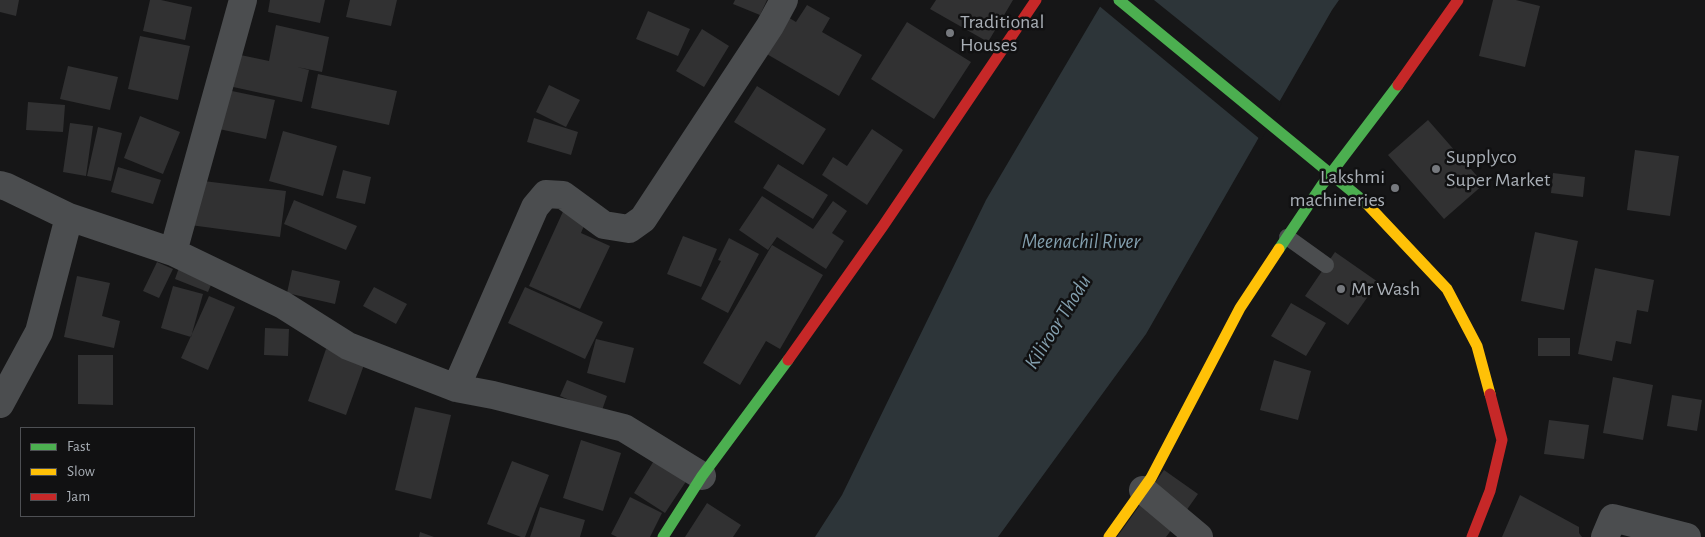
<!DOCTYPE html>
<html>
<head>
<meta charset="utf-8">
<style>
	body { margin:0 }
	#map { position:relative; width:1705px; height:537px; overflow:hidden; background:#161617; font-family:"Alegreya Sans",sans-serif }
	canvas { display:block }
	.legend { position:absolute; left:20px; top:427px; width:175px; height:90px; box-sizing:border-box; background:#111112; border:1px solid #4e5054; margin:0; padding:6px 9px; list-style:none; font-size:15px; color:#a9afb6 }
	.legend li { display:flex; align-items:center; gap:10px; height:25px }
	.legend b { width:25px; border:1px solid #4e5054 }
</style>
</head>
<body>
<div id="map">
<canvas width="1705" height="537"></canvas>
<ul class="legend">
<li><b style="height:6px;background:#4caf50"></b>Fast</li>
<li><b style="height:6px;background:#ffc107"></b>Slow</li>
<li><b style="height:6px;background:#c62828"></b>Jam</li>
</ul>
</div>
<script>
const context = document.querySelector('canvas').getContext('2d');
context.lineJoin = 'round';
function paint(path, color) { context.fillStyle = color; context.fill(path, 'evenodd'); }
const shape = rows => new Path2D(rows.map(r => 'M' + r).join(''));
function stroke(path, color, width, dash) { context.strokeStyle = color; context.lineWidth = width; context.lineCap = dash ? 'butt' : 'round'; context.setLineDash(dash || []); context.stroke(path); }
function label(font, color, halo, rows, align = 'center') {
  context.font = font + ' "Alegreya Sans",sans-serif'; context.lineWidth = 5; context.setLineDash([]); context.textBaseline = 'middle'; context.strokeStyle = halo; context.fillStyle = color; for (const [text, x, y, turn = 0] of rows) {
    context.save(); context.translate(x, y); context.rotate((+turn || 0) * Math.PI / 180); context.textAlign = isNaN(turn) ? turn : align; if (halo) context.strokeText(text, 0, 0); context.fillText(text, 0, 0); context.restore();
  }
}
paint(shape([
	[1104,0,1339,0,1332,10,1146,334,998,537,815,537,842,495,986,200]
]), '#2d3539');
paint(shape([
	[1101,0,1154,0,1282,103,1261,140,1098,5]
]), '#161617');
paint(shape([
	[0,0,19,0,16,16,0,12],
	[150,0,161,0,192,7,185,40,143,31],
	[270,0,325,0,320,23,268,12],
	[350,0,397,0,391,26,346,17],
	[735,0,767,0,760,15,733,4],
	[936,0,1013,0,988,42,930,9],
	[1493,0,1516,0,1540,6,1525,67,1479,56],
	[807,5,830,18,822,32,862,55,839,96,765,53,786,16,796,22],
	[648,11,690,29,678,56,636,39],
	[907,22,971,62,934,119,871,79],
	[276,25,329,37,322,72,297,67,309,70,302,102,224,85,231,53,269,61],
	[702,29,729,46,704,87,676,71],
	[140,36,190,46,178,100,128,89],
	[68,66,118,77,110,110,60,99],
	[318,74,397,91,389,125,311,108],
	[549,85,580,100,566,127,536,112],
	[208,86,275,100,266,139,200,125],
	[757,86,826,129,803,165,734,122],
	[28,102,65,105,63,132,26,130],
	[140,116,180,132,163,174,124,158],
	[534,118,578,132,571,155,527,142],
	[1428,120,1484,184,1444,219,1388,155],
	[70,123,93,126,86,176,63,172],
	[98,127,122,133,111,181,87,176],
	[872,129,903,150,867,205,822,175,833,157,847,166],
	[283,131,337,146,323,196,269,181],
	[1635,150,1679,156,1670,216,1627,210],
	[778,164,828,195,813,219,763,188],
	[118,167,161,180,153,204,111,192],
	[343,170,371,177,365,204,336,198],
	[1553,173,1585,177,1583,197,1551,193],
	[195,180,286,191,280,237,190,225],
	[762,196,813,229,833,201,847,211,832,233,844,241,826,269,777,237,768,250,739,230],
	[294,200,357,226,346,250,284,224],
	[566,205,588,216,581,233,610,246,580,309,529,286],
	[1535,232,1578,241,1564,310,1521,301],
	[683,236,717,249,701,287,667,274],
	[729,238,759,254,728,313,701,299,721,261,718,260],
	[772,245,823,275,780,349,766,341,740,385,703,363],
	[1335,252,1378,282,1348,325,1305,296],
	[157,262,173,269,159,298,143,291],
	[181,262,215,275,208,292,175,279],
	[1595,268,1654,280,1648,312,1637,310,1631,344,1616,341,1612,361,1578,354],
	[292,270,340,281,335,304,287,293],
	[77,276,110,283,102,316,120,321,114,348,64,337],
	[173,286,203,294,191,337,161,328],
	[374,287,407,304,396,324,363,306],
	[525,287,603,322,585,359,508,323],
	[209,296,235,307,208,370,181,358],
	[1291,303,1326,323,1306,356,1271,336],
	[265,328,289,329,288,356,264,355],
	[1538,338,1570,338,1570,356,1538,356],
	[596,339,634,348,625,383,587,373],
	[326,349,365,362,346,415,308,401],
	[78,355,113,355,113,405,78,404],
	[1274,360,1311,371,1298,420,1260,410],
	[1613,377,1653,385,1643,440,1603,433],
	[567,380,607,396,601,413,560,396],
	[1672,395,1702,400,1697,431,1667,426],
	[415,407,451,415,431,499,395,490],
	[1549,420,1589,425,1584,459,1544,454],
	[581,440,621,453,603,511,563,498],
	[655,459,687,480,665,513,634,493],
	[512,461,549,475,525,537,521,537,487,524],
	[1164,470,1198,494,1181,518,1147,494],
	[1520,495,1579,527,1579,533,1582,537,1502,537],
	[630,497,662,513,650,537,617,537,611,534],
	[1142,502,1175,525,1166,537,1117,537],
	[707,503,741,525,733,537,685,537],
	[540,507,585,520,580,537,530,537],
	[420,532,434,537,419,537]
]), '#313132');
stroke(shape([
	[1287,237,1326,265]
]), '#4b4d4f', 16);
stroke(shape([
	[0,185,7,187,69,217,173,252,283,305,348,346,456,388,493,395,624,428,702,476],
	[173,252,243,0],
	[456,388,535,207,546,194,563,195,604,225,629,229,643,219,770,26,784,0],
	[0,404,39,332,69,217],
	[1143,490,1199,537],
	[1605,537,1613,518,1687,537]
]), '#4b4d4f', 28);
stroke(shape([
	[1279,249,1322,185,1398,85],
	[663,537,702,476,788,360]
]), '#4caf50', 11);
stroke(shape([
	[1366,203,1447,289,1477,346,1490,394],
	[1109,537,1151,478,1240,308,1279,249]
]), '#ffc107', 11);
stroke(shape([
	[1398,85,1458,0],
	[788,360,883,226,1036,0],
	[1472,537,1490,491,1502,440,1490,394]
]), '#c62828', 11);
stroke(shape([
	[1119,0,1366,203]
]), '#4caf50', 11);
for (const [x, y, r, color] of [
	[950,33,5,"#76797e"],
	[1436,169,5,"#76797e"],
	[1395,188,5,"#76797e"],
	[1341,289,5,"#76797e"]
]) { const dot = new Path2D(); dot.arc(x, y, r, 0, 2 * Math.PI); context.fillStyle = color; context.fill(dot); stroke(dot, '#111112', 2); }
label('20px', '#a9afb6', '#111112', [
	["Traditional",960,22],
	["Houses",960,45],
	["Supplyco",1446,157],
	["Super Market",1446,180],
	["Lakshmi",1385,177,"right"],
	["machineries",1385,200,"right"],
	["Mr Wash",1351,289]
], 'left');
label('italic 21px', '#839fae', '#111112', [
	["Meenachil River",1081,242],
	["Kiliroor Thodu",1058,322,-58]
]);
</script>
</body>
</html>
